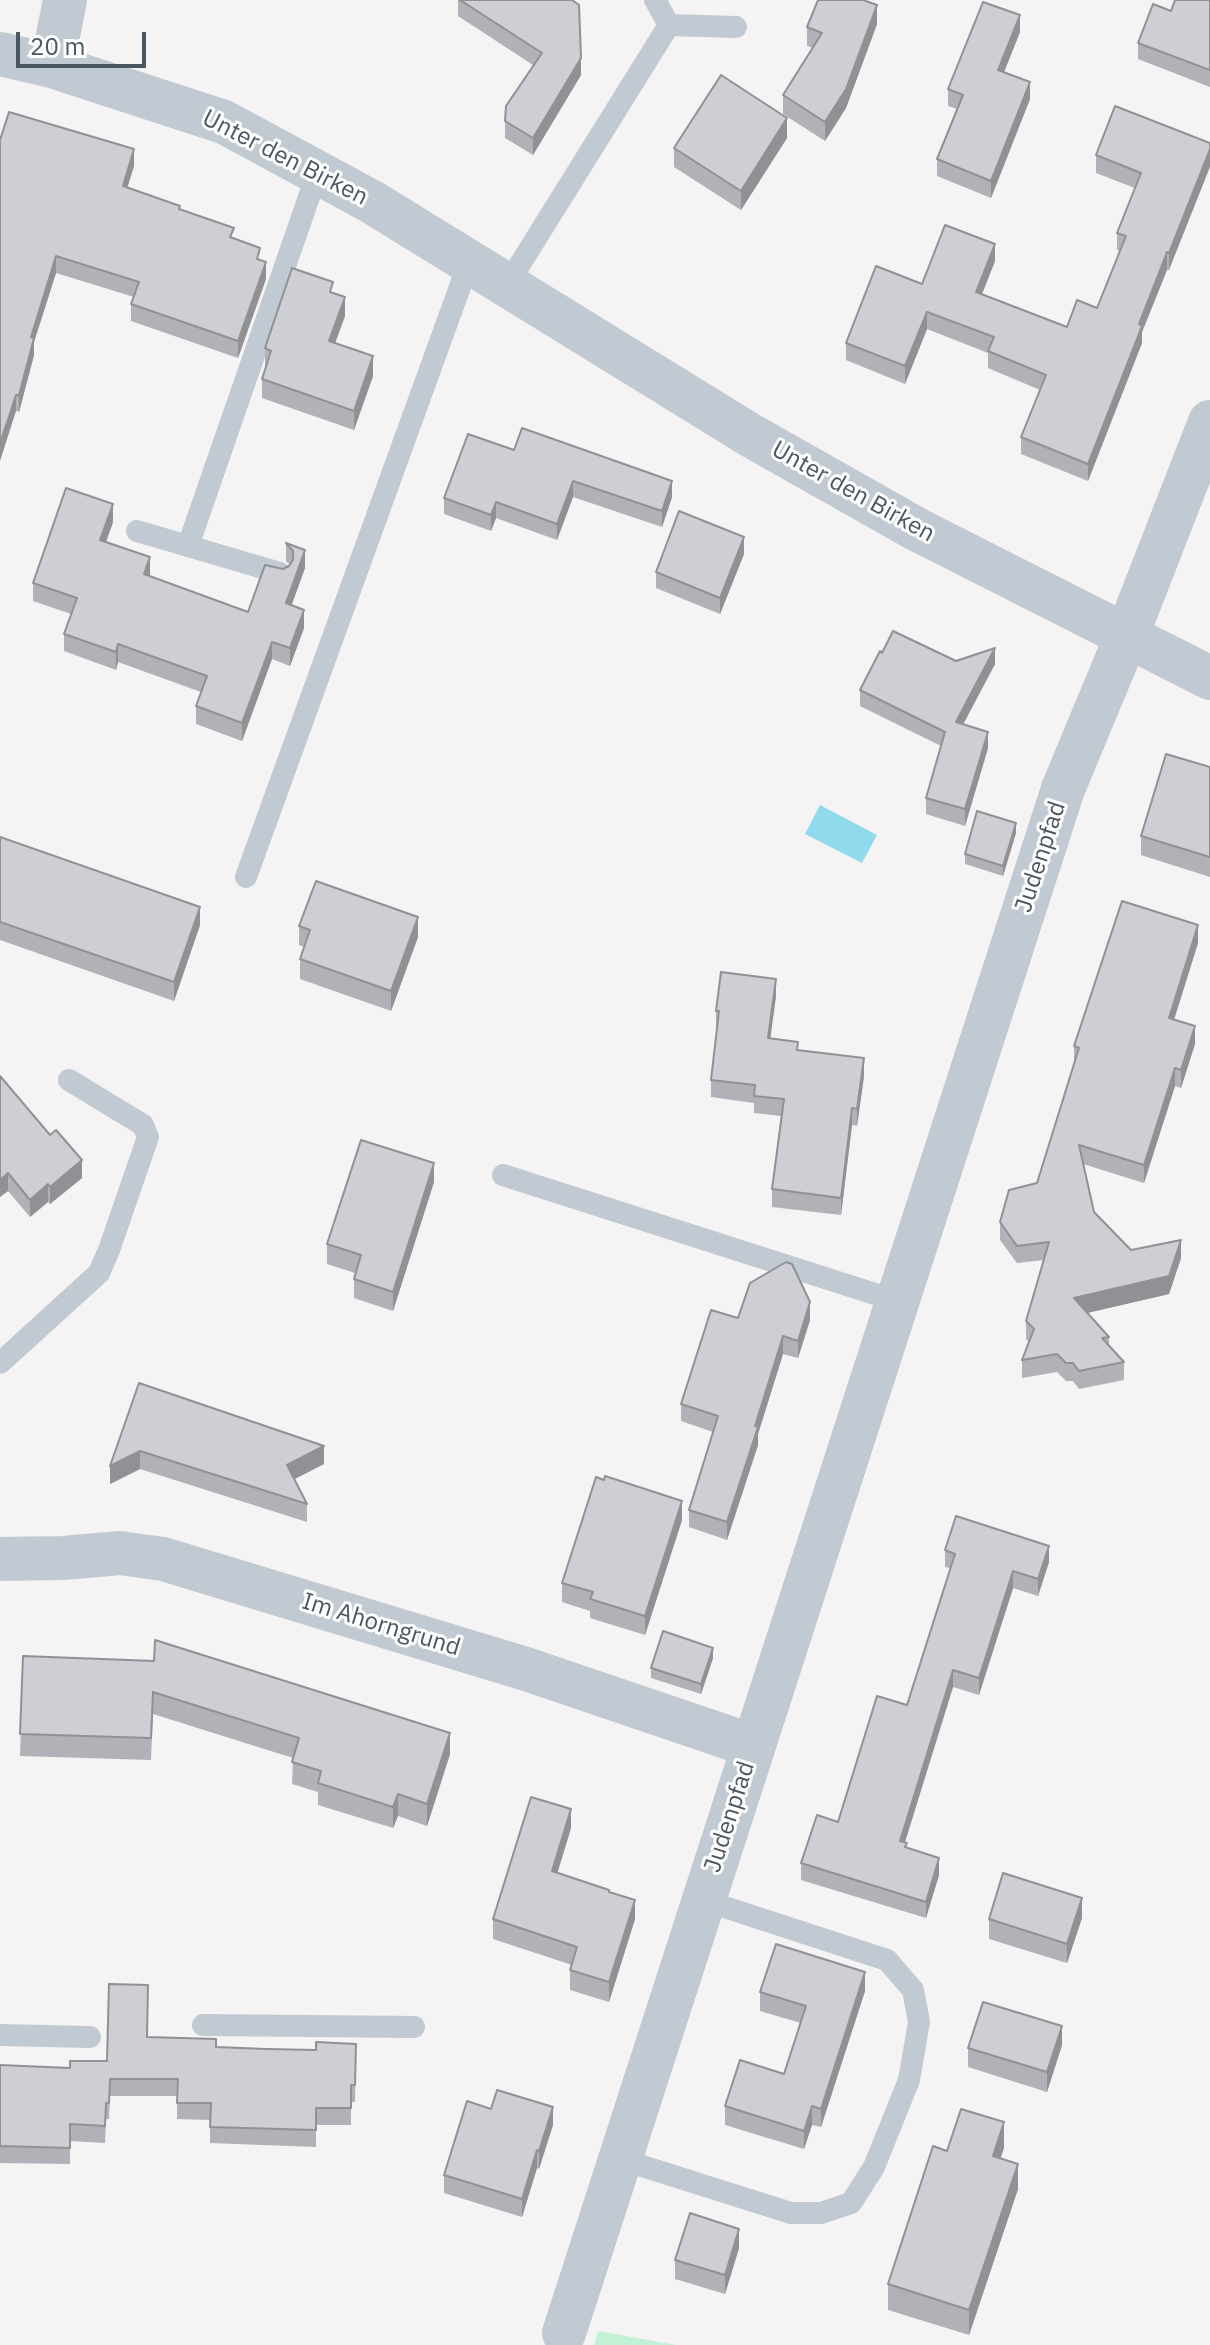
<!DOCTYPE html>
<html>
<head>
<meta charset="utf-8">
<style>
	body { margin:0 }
	#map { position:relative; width:1210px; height:2345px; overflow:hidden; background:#f5f3f3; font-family:"IBM Plex Sans",sans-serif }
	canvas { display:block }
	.scale { position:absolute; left:16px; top:32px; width:130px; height:36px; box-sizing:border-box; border:4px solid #4a5661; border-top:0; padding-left:10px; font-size:24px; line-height:28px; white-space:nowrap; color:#4a5661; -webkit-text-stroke:6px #fff; paint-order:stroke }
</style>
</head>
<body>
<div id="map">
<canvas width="1210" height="2345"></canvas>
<div class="scale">20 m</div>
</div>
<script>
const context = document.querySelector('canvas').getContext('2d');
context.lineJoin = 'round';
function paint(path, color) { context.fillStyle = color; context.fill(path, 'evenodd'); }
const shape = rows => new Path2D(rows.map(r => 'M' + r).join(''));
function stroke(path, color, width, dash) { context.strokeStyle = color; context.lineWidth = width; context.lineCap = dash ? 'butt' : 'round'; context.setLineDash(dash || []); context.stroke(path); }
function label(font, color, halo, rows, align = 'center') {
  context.font = font + ' "IBM Plex Sans",sans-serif'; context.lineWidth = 6; context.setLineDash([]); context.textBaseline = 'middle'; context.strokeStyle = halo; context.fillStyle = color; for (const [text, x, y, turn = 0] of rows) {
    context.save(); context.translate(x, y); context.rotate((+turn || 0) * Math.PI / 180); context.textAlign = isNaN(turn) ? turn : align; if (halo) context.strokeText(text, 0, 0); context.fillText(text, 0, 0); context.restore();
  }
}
paint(shape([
	[598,2331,676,2345,594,2345]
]), '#c3f1d5');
paint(shape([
	[820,805,877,835,862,863,805,834]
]), '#90daee');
stroke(shape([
	[655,0,669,25,736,27],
	[507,285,669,25],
	[137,531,280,573],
	[188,546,318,171],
	[246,877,469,262],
	[503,1175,897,1301],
	[0,1363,99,1273,109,1250,148,1137,143,1125,69,1080],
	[203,2025,414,2027],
	[0,2035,90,2037],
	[620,2159,791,2213,821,2213,851,2203,874,2167,909,2080,919,2022,913,1990,887,1960,703,1900]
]), '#c1cad2', 22);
stroke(shape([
	[0,54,52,66,224,122,372,202,750,435,918,530,1210,678],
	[52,66,65,0],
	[0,1559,63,1558,120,1553,163,1559,526,1669,753,1746],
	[564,2333,1063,789,1127,635,1210,422]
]), '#c1cad2', 44);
paint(shape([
	[458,0,572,0,581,75,533,155,505,138,505,121,533,65,458,16],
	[1210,0,1210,87,1138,59,1138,43,1171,11],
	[877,24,846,108,825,141,783,114,783,95,813,48,807,46,807,27],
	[1020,32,1004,72,1030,99,991,198,937,176,937,159,957,109,948,106,948,89],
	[787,138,741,210,674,167,674,148],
	[0,140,134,166,127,187,180,209,234,239,260,260,266,279,238,358,131,321,131,304,134,297,56,273,34,342,34,355,19,412,16,411],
	[1210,143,1169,270,1167,270,1142,332,1142,343,1088,481,1021,454,1021,437,1040,390,988,368,988,353,927,329,905,384,846,360,846,343,922,284,995,261,982,294,1067,327,1097,308,1120,251,1117,250,1117,233,1135,188,1096,173,1096,155],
	[333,293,345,316,335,343,373,376,354,430,262,398,262,379,265,368,265,348],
	[514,450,672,497,662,527,573,497,557,540,496,518,491,531,444,514,444,498],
	[113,522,106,542,150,576,248,612,283,569,290,565,286,561,286,543,305,550,305,568,291,605,304,628,290,666,272,659,242,741,196,724,196,706,201,692,118,662,116,670,64,651,64,634,71,614,33,601,33,583],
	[744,554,720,614,656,588,656,572],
	[882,653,995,664,963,724,988,748,965,826,926,814,926,798,941,746,860,706,860,690],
	[1210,767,1210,877,1141,855,1141,836],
	[1016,833,1003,876,965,864,965,854],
	[0,837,200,925,174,1001,0,940],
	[299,926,418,937,391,1011,300,979,300,959,304,947,299,945],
	[1198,943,1174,1019,1195,1044,1181,1088,1175,1086,1144,1183,1083,1164,1094,1212,1131,1250,1181,1258,1169,1294,1087,1313,1109,1337,1109,1347,1124,1362,1124,1380,1079,1389,1073,1381,1066,1381,1057,1372,1022,1378,1022,1360,1029,1342,1026,1339,1026,1321,1044,1260,1017,1263,1000,1240,1000,1222,1037,1183,1074,1063,1074,1046],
	[776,996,770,1038,864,1076,857,1126,852,1125,841,1215,772,1207,772,1189,781,1116,754,1113,754,1103,711,1097,711,1080,717,1029,716,1029,716,1011],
	[0,1076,82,1178,50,1204,48,1202,30,1217,8,1191,0,1197],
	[434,1182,393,1311,354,1298,354,1279,355,1273,327,1264,327,1244],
	[738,1318,810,1320,798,1358,783,1354,758,1434,758,1445,727,1540,689,1527,689,1510,713,1432,681,1421,681,1404],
	[139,1383,324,1464,294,1479,307,1504,307,1522,140,1469,110,1484],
	[682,1520,645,1635,590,1618,590,1611,562,1602,562,1583],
	[945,1550,1049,1562,1038,1596,1013,1588,979,1695,953,1687,905,1842,907,1848,939,1875,926,1918,801,1880,801,1863,838,1822,907,1705,950,1568,945,1567],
	[23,1656,450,1754,427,1826,398,1816,393,1828,318,1805,318,1792,292,1784,293,1758,153,1714,151,1760,20,1756],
	[713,1658,701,1694,651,1678,651,1668],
	[571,1828,557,1873,609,1892,635,1919,609,2002,570,1990,570,1970,572,1965,493,1939,493,1919],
	[1082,1918,1067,1963,989,1939,989,1919],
	[865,1991,821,2127,812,2125,804,2149,725,2125,725,2106,784,2074,801,2023,760,2011,760,1992],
	[147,2037,216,2047,316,2050,356,2044,355,2102,351,2102,351,2125,316,2125,316,2147,210,2143,210,2120,177,2119,177,2096,110,2096,109,2119,106,2119,105,2143,70,2141,70,2164,0,2163,0,2065,70,2068,107,2061],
	[1062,2045,1047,2092,968,2067,968,2048],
	[553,2125,539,2169,537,2168,522,2217,444,2193,444,2175],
	[1004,2148,1000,2158,1018,2189,969,2335,888,2310,888,2284],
	[739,2248,725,2294,675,2279,675,2260]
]), '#b0b2b7');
paint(shape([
	[877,5,877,24,846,108,825,141,825,122],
	[1020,15,1020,32,998,87,998,70],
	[581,58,581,75,533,155,533,138],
	[1030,82,1030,99,991,198,991,181],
	[787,118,787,138,741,210,741,191],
	[134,149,134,166,123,202,123,186],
	[1210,149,1210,167,1169,270,1169,253],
	[995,244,995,261,976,309,976,292],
	[1167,252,1167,270,1142,332,1142,343,1088,481,1088,464,1139,324],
	[56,256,56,273,34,342,34,355,19,412,19,395,31,337],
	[266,262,266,279,238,358,238,341],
	[345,297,345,316,329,360,329,341],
	[927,312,927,329,905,384,905,366],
	[373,356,373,376,354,430,354,411],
	[16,395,16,411,0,461,0,444],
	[573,481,573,497,557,540,557,524],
	[672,481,672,497,662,527,662,511],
	[496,502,496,518,491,531,491,515],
	[113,504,113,522,100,558,100,540],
	[744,537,744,554,720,614,720,598],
	[305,550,305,568,286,621,286,603],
	[150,557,150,575,144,592,144,574],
	[304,610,304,628,290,666,290,648],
	[272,642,272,659,242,741,242,723],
	[118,644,118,662,116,670,116,652],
	[995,648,995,664,956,738,956,722],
	[988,732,988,748,965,826,965,809],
	[1016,823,1016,833,1003,876,1003,866],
	[200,907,200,925,174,1001,174,982],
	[418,917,418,937,391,1011,391,991],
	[1198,925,1198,943,1169,1036,1169,1018],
	[776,979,776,996,768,1056,768,1038],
	[1195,1026,1195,1044,1181,1088,1181,1070],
	[864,1058,864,1076,857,1126,857,1109],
	[1175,1068,1175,1086,1144,1183,1144,1165],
	[852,1108,852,1125,841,1215,841,1198],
	[82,1160,82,1178,50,1204,50,1187],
	[434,1163,434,1182,393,1311,393,1292],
	[8,1173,8,1191,0,1197,0,1180],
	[48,1184,48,1202,30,1217,30,1200],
	[1181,1240,1181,1258,1169,1294,1074,1316,1074,1298],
	[810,1302,810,1320,798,1358,798,1341],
	[783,1336,783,1354,758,1434,758,1445,727,1540,727,1522,755,1426],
	[324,1446,324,1464,287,1483,287,1465],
	[140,1451,140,1469,110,1484,110,1466],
	[682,1501,682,1520,645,1635,645,1616],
	[1049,1546,1049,1562,1038,1596,1038,1579],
	[1013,1571,1013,1588,979,1695,979,1678],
	[713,1648,713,1658,701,1694,701,1684],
	[953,1670,953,1687,900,1858,900,1841],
	[450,1733,450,1754,427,1826,427,1804],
	[398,1794,398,1816,393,1828,393,1807],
	[571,1809,571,1828,552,1891,552,1871],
	[939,1858,939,1875,926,1918,926,1902],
	[1082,1898,1082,1918,1067,1963,1067,1944],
	[635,1900,635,1919,609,2002,609,1982],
	[865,1972,865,1991,821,2127,821,2109],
	[1062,2026,1062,2045,1047,2092,1047,2072],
	[812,2106,812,2125,804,2149,804,2131],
	[553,2107,553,2125,539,2169,539,2151],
	[1004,2122,1004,2148,993,2181,993,2156],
	[537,2150,537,2168,522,2217,522,2199],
	[1018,2164,1018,2189,969,2335,969,2310],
	[739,2229,739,2248,725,2294,725,2275]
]), '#909195');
const building = shape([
	[460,0,572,0,579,5,581,58,533,138,505,121,506,106,542,53,460,0],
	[818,0,863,0,877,5,846,89,825,122,783,95,822,33,807,27,818,0],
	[1175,0,1210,0,1210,70,1138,43,1153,4,1171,11,1175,0],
	[983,2,1020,15,998,70,1030,82,991,181,937,159,963,95,948,89,983,2],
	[721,75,787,118,741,191,674,148,721,75],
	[1115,106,1210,143,1210,149,1169,253,1167,252,1139,324,1142,326,1088,464,1021,437,1046,375,988,351,994,337,927,312,905,366,846,343,876,266,922,284,945,225,995,244,976,292,1067,327,1077,300,1097,308,1126,236,1117,233,1141,173,1096,155,1115,106],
	[9,112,134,149,123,186,180,206,179,209,234,228,230,237,260,248,257,259,266,262,238,341,131,304,139,282,56,256,31,337,34,338,19,395,16,395,0,444,0,140,9,112],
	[292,268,333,282,330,292,345,297,329,341,373,356,354,411,262,379,271,351,265,348,292,268],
	[522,428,672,481,662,511,573,481,557,524,496,502,491,515,444,498,468,434,514,450,522,428],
	[66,488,113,504,100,540,150,557,144,574,248,612,265,565,283,569,289,566,293,560,293,551,286,543,305,550,286,603,304,610,290,648,272,642,242,723,196,706,207,676,118,644,116,652,64,634,77,598,33,583,66,488],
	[679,511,744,537,720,598,656,572,679,511],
	[893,631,956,661,995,648,956,722,988,732,965,809,926,798,945,732,860,690,880,651,882,653,893,631],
	[1166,754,1210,767,1210,857,1141,836,1166,754],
	[977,811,1016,823,1003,866,965,854,977,811],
	[0,837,200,907,174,982,0,922,0,837],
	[316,881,418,917,391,991,300,959,310,930,299,926,316,881],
	[1122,901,1198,925,1169,1018,1195,1026,1181,1070,1175,1068,1144,1165,1079,1145,1094,1212,1131,1250,1181,1240,1169,1276,1074,1298,1109,1337,1102,1338,1124,1362,1079,1371,1073,1363,1066,1363,1057,1354,1022,1360,1034,1329,1026,1321,1049,1242,1017,1246,1000,1222,1009,1190,1037,1183,1079,1048,1074,1046,1122,901],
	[721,972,776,979,768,1038,798,1042,797,1050,864,1058,857,1109,852,1108,841,1198,772,1189,784,1099,754,1096,755,1085,711,1080,719,1011,716,1011,721,972],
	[0,1076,50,1135,56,1130,82,1160,50,1187,48,1184,30,1200,8,1173,0,1180,0,1076],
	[361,1140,434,1163,393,1292,354,1279,361,1255,327,1244,361,1140],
	[786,1262,792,1264,810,1302,798,1341,783,1336,755,1426,758,1427,727,1522,689,1510,718,1416,681,1404,711,1310,738,1318,750,1283,786,1262],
	[139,1383,324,1446,287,1465,307,1504,140,1451,110,1466,139,1383],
	[605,1476,682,1501,645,1616,590,1599,593,1592,562,1583,596,1477,604,1480,605,1476],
	[956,1516,1049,1546,1038,1579,1013,1571,979,1678,953,1670,900,1841,907,1843,905,1847,939,1858,926,1902,801,1863,817,1815,838,1822,877,1696,907,1705,955,1554,945,1550,956,1516],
	[663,1631,713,1648,701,1684,651,1668,663,1631],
	[155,1640,450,1733,427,1804,398,1794,393,1807,318,1783,321,1771,292,1762,299,1738,153,1692,151,1738,20,1734,23,1656,154,1661,155,1640],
	[531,1797,571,1809,552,1871,609,1890,609,1892,635,1900,609,1982,570,1970,577,1947,493,1919,531,1797],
	[1003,1873,1082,1898,1067,1944,989,1919,1003,1873],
	[776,1944,865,1972,821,2109,812,2106,804,2131,725,2106,740,2060,784,2074,806,2006,760,1992,776,1944],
	[109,1984,148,1985,147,2037,216,2039,216,2047,266,2049,316,2050,316,2042,356,2044,355,2085,351,2085,351,2108,316,2108,316,2130,210,2127,211,2103,177,2103,178,2079,110,2079,109,2103,106,2103,105,2126,70,2124,70,2148,0,2146,0,2065,70,2068,70,2061,107,2061,109,1984],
	[983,2002,1062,2026,1047,2072,968,2048,983,2002],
	[497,2090,553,2107,539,2151,537,2150,522,2199,444,2175,467,2101,491,2109,497,2090],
	[961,2109,1004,2122,993,2156,1018,2164,969,2310,888,2284,933,2146,947,2151,961,2109],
	[690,2213,739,2229,725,2275,675,2260,690,2213]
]);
paint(building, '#cdcfd5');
stroke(building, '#909195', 2);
label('24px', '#4a5661', '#fff', [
	["Unter den Birken",285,158,27],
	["Unter den Birken",853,492,29],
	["Judenpfad",1041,857,-72],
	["Im Ahorngrund",381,1625,17],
	["Judenpfad",730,1817,-72]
]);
</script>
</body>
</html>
